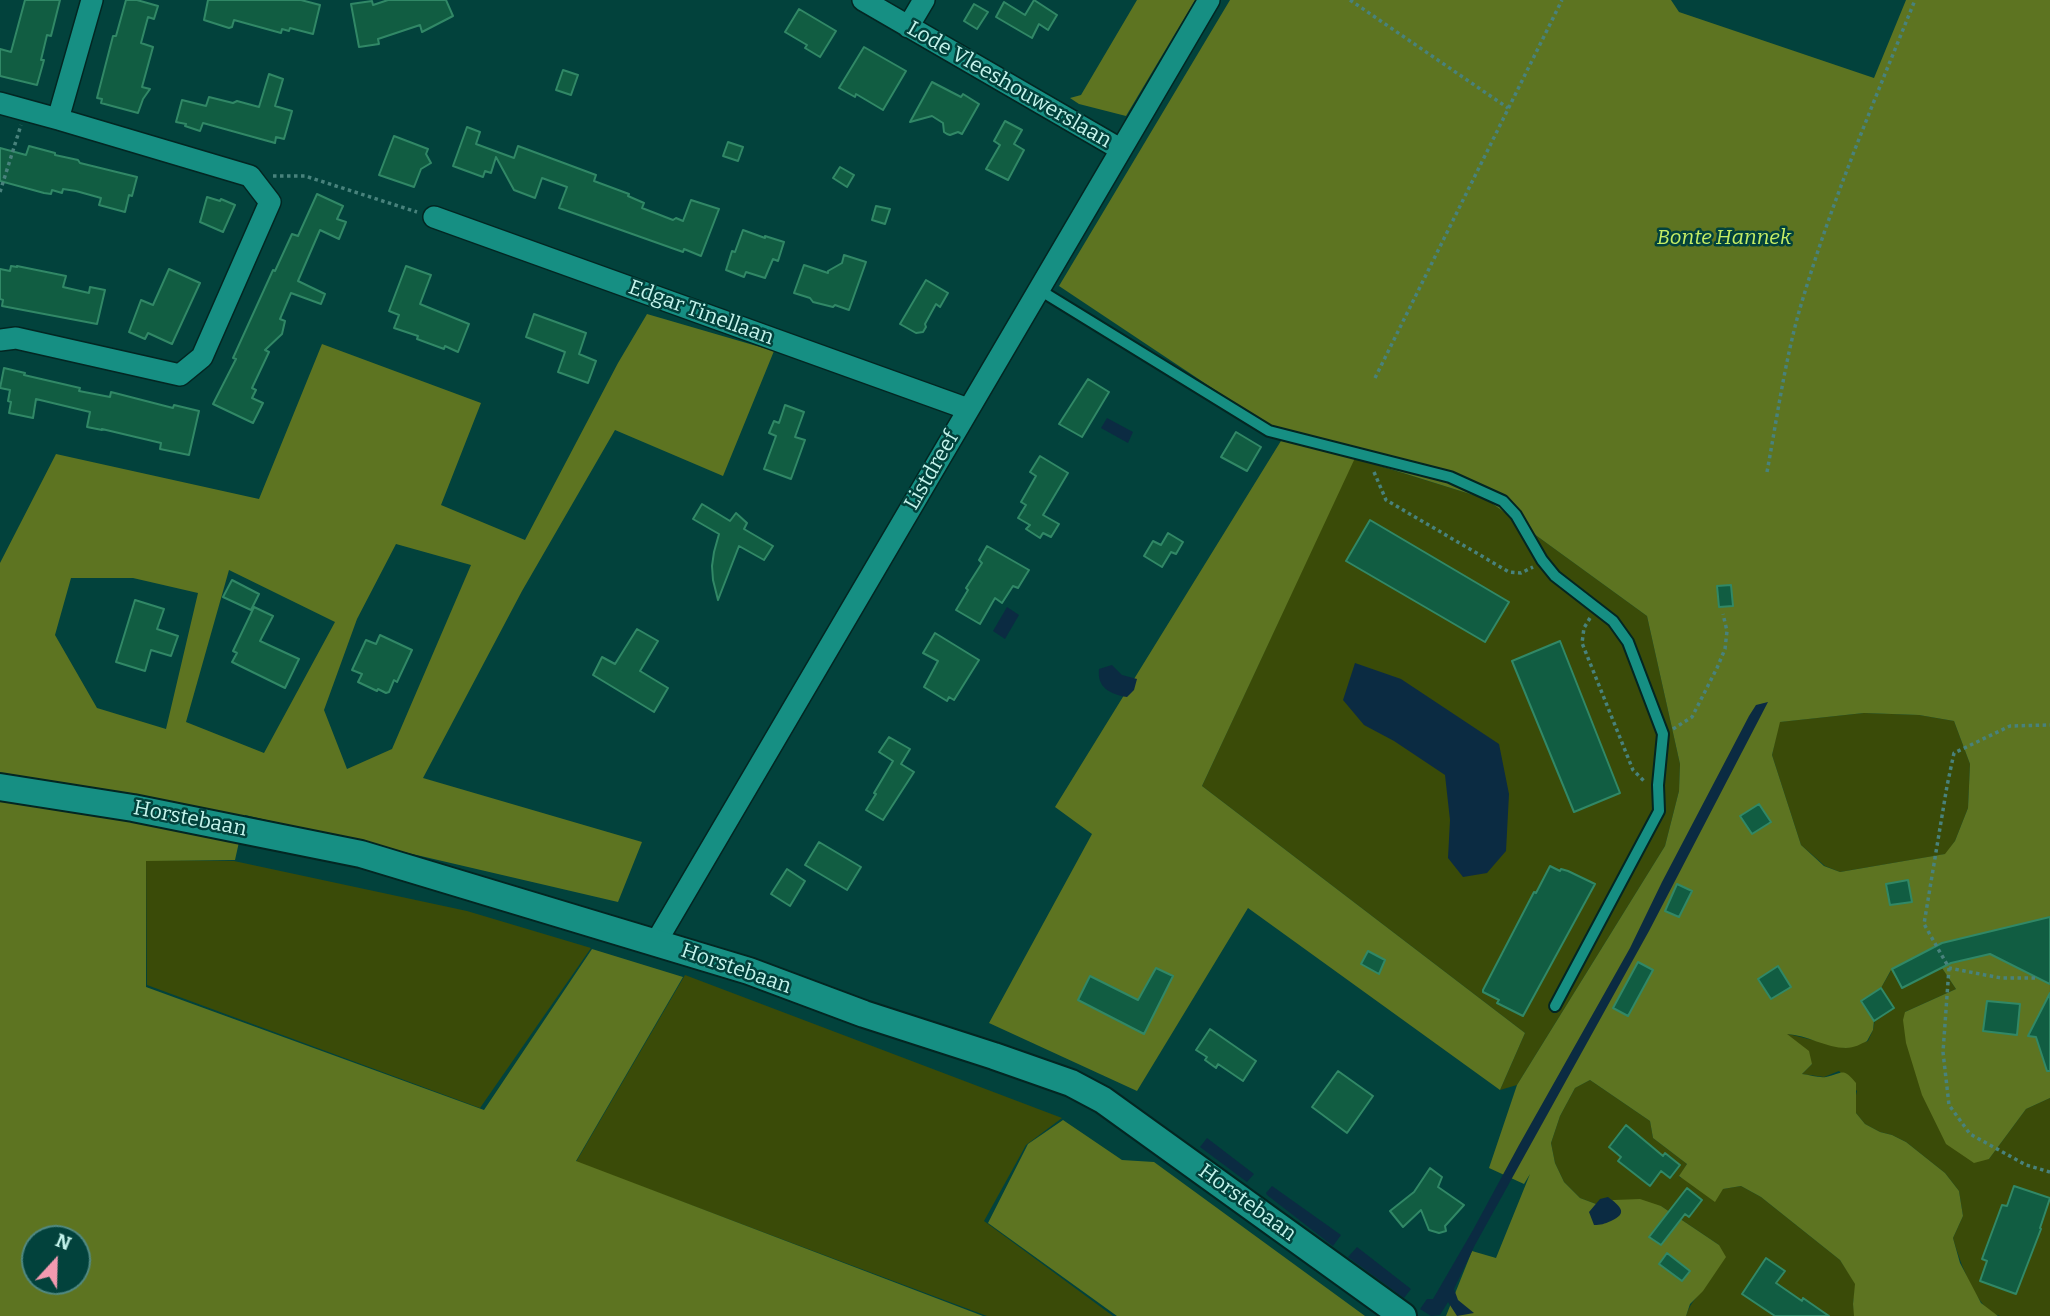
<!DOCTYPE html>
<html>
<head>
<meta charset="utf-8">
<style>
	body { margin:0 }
	#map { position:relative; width:2050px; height:1316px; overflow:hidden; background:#02423c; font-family:Bitter,serif }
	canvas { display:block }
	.north { position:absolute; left:21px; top:1225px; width:70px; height:70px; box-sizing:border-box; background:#02423c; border:2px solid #508982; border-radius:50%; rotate:22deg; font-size:19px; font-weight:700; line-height:28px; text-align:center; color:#c4f4ec }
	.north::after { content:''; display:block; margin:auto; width:24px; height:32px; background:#f29ab0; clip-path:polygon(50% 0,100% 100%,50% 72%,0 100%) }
</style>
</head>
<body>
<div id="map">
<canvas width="2050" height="1316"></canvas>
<div class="north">N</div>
</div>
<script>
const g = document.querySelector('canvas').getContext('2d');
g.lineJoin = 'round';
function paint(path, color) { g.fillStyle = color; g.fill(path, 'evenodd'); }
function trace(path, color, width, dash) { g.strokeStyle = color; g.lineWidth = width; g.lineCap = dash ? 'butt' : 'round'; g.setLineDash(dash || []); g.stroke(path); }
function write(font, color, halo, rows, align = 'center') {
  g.font = font + ' Bitter,serif'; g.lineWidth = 5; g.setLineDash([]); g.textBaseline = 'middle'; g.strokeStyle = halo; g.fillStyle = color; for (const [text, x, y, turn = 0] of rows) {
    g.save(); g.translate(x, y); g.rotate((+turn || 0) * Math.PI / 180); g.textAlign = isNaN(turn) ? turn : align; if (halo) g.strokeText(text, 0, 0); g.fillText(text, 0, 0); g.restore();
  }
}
paint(new Path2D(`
	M1354,458L1486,499L1647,616L1680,764L1679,791L1665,846L1517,1085L1500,1090L1525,1033L1202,786Z
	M1864,713L1919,715L1954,721L1970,764L1968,808L1955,841L1946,854L1840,872L1825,866L1801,845L1772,755L1779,722Z
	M146,860L234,861L467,911L591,948L480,1108L147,985Z
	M1942,968L1956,989L1905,1012L1989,1159L2026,1109L2050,1098V1316C2035,1316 2014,1316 2000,1316C1976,1311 1959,1259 1953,1238L1963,1216L1959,1191L1945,1173L1906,1142L1892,1135L1880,1132L1865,1124L1856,1113L1855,1099L1857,1091L1839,1071L1824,1077L1802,1074L1812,1064L1784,1033L1846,1048L1868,1041L1873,1030L1881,988L1892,969Z
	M685,975L1062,1118L1026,1145L984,1221L1113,1316H987L576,1162Z
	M1590,1080L1650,1121L1653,1138L1687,1164L1679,1177L1723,1189L1741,1186L1761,1197L1840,1260L1856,1284L1853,1304L1855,1316H1686C1691,1299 1703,1293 1711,1278C1717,1269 1717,1255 1719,1245L1661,1206L1596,1204L1580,1198L1564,1182L1555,1163L1551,1143L1560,1116L1575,1088Z`), '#3a4b08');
paint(new Path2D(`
	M1137,0H1195L1126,116L1079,104L1070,98L1081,95Z
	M1230,0H1671L1679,12L1874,78L1906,0H2050V1098L2026,1109L1989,1159L1974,1163L1946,1144L1922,1095L1906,1043L1903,1020L1905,1012L1956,989L1942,968L1902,988L1891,970L1881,988L1894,1008L1874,1021L1873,1030L1867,1041C1861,1044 1854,1048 1846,1048C1826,1048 1807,1035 1787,1034L1809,1051L1812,1064L1802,1074C1810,1075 1819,1078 1826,1077C1843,1073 1843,1067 1856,1083V1113L1865,1124L1880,1132L1892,1135L1906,1142L1945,1173L1959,1191L1963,1216L1953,1238L1960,1263L1981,1303L1998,1316H1854L1853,1304L1855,1284L1840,1260L1761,1197L1741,1186L1723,1189L1715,1202L1679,1176L1687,1164L1653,1138L1650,1121L1590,1080L1575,1088L1560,1116L1551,1143L1555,1163L1564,1182L1580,1198L1596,1204L1614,1200L1640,1199L1661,1206L1719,1245L1726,1257L1703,1291L1690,1304L1686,1316H1446L1472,1251L1496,1258L1530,1174L1524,1184L1489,1168L1517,1085L1665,846L1679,791L1680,764L1647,616L1486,499L1355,458L1202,786L1525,1033L1500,1090L1248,908L1137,1091L989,1023L1092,834L1055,807L1284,436L1059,286ZM1864,713L1919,715L1954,721L1970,764L1968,808L1955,841L1945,854L1840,872L1824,866L1801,845L1772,755L1780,722Z
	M647,314L774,351L723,476L615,430L522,591L423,778L642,842L618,902L245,815L235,860L146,861V987L484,1110L592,949L683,977L576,1161L983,1316H0V563L56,454L259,499L322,344L481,403L441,505L525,540L618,363ZM396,544L471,565L392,749L347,769L324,710L357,619ZM229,570L335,622L264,753L186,722ZM71,578H133L198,593L166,729L97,708L55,635ZM35,1239H77V1281H35Z
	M1063,1120L1122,1160L1154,1162L1365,1316H1117L988,1223L1028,1144Z`), '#5d7421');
paint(new Path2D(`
	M1107,418L1133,432L1128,443L1101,428Z
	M1007,607L1019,615L1005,639L993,631Z
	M1355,663L1401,679L1499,744L1509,794L1506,851L1487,873L1463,877L1448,858L1450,820L1445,775L1394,741L1364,725L1343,700Z
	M1112,665L1122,675L1137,679L1134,690L1127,697C1110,694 1097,688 1099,669Z
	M1768,702L1649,931L1475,1245L1454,1289L1458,1300L1474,1313L1457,1316L1448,1302L1440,1315L1431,1316L1420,1309L1427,1299H1433L1473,1230L1519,1145L1630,948L1662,882L1749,716L1756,705Z
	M1207,1138L1254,1174L1247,1182L1200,1147Z
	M1272,1186L1341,1235L1333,1246L1267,1195L1266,1193Z
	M1608,1197C1620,1206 1629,1213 1611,1221C1604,1224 1601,1225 1594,1225L1589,1212L1600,1199Z
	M1357,1247L1411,1289L1404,1298L1348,1257Z`), '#0b2b42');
const building = new Path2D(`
	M25,0H60L51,36L47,35L41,60H44L37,85L0,76V49L11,52Z
	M126,0H137L158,6L154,19L148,17L141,43L153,47L142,87L150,89L143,99L138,113L101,103L102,99L97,98L113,36H116Z
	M208,0H301L320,5L313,34L290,28L289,31L282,29L281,33L234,20L232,27L229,28L204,20Z
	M388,0H446L453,16L422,32L420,25L378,39L379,44L359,47L351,4L372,1L373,5Z
	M1034,0L1057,15L1048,30L1039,24L1032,38L996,17L1004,2L1025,15Z
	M974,4L988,12L977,29L964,21Z
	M799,9L836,31L820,57L805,48L807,45L785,32Z
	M864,47L906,71L883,110L856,94L855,97L839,88Z
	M563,70L578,75L571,95L556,90Z
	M269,74L283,79L275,106L292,111L284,139L276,137L275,143L203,123L200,131L185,126L186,124L176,122L182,100L206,106L209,97L233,103L237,101L259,107Z
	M932,82L961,97L963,94L979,104L962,134L958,132L950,135L947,134L944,132L943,123L932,116L910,122Z
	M1005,121L1022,130L1014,144L1024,150L1008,180L986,169L1000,145L994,141Z
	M467,127L480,132L476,144L514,158L518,146L596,175L594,181L629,194L628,196L644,203L642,208L673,220L676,218L683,221L691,200L719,209L701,256L684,249L683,252L559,208L567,187L542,178L535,198L514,190L496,157L491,173L485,171L483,177L453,166Z
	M394,136L428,149L426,154L431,163L421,169L414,187L379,175Z
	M728,142L743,147L738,161L723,156Z
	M29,146L55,153V155L78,160L80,163L137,177L132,196L129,195L125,212L99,205L101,198L76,191L63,189L62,193L52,190L51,194L44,193L0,181V148L26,155Z
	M840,167L854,175L847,187L833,178Z
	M317,194L343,206L337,219L346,222L339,239L320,230L298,281L325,294L321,304L291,293L280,319L285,321L282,334L265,350L269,352L252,388L256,390L252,398L263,403L253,423L213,404L236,359L233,358L273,270L275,271L292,234L298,236Z
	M207,197L220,201L221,199L235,205L223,232L200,222Z
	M876,206L890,209L885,224L872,220Z
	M743,230L765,238V236L784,242L778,261L773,259L765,278L746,272L744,277L726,270L732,251L735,252Z
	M844,255L866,262L849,310L835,305L833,307L813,302L810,298L794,293L804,265L828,273V271L842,263Z
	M11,266L17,267V266L66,276L63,287L89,293L90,287L105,290L97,324L2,306L3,300L0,299V269L10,271Z
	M406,266L431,275L420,304L469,324L458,352L445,346L444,349L417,339L418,336L394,328L399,315L389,311Z
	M169,269L200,283L172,344L148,333L145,339L129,332L141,300L153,305Z
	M926,280L948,293L940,307L936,304L925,324L926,327L923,332L916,333L900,324Z
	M534,314L586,333L579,354L596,361L588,383L558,372L565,352L526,337Z
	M4,368L25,373L24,375L80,388L79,391L110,397L111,392L173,408L174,405L199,411L189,455L160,449L161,443L102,429V430L87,427L90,412L36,399L33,418L9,413L11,402L8,401L10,390L0,388Z
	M1088,379L1109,392L1082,437L1059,424Z
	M785,405L804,412L795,437L805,440L791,479L764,469L776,436L769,433L774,421L779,423Z
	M1236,432L1261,447L1247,471L1221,457Z
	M1040,456L1068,473L1043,515L1059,524L1051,537L1043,533L1040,538L1026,529L1030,525L1018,518L1026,505L1021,502L1036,476L1030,472Z
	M702,504L730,521L736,513L747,523L744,529L773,546L764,560L739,546L718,600L713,580L712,566L714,552L719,534L693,519Z
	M1370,520L1509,602L1485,642L1346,561Z
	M1168,533L1183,542L1176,554L1171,552L1162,567L1144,556L1153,541L1161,545Z
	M987,546L1029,570L1018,588L1013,586L1002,603L995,598L980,624L956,610L968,590L966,588L982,563L979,560Z
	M232,580L259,594L251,610L223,597Z
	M1731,585L1733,606L1719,607L1717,586Z
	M135,600L164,609L157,629L178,636L171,656L151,650L145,671L116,662Z
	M254,607L273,616L260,641L299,659L285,688L232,662L237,653L233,651Z
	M637,629L658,641L640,671L668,688L654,712L593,675L602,657L615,664Z
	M935,633L979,660L954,700L949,697L947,701L924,687L938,661L923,653Z
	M380,635L412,650L397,682L394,680L389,692L386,693L378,689L377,691L358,682L362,674L352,670L366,640L376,644Z
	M1560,641L1620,793L1574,812L1512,661Z
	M889,737L910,749L901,764L914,772L883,820L866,810L876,794L874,793L893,761L879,752Z
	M1759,804L1771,822L1752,834L1740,816Z
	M819,842L861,867L847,890L805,865Z
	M1550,866L1560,871L1561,869L1568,871L1595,884L1523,1016L1497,1003L1499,1000L1483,992V990L1534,892L1536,893Z
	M787,869L805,881L790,906L771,894Z
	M1908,880L1912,902L1890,905L1886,884Z
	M1677,884L1692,891L1679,917L1665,911Z
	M2050,917V984L1990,954L1951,963L1902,988L1892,969L1942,943Z
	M1368,951L1385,960L1379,974L1361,964Z
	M1638,962L1653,970L1628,1016L1613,1008Z
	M1778,966L1791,987L1771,999L1758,979Z
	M1156,968L1173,976L1144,1034L1078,1000L1090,976L1138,1000Z
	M1881,988L1894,1008L1874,1021L1861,1001Z
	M2050,993V1071H2047L2036,1037L2028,1036Z
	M1987,1001L2020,1004L2017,1035L1983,1031Z
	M1210,1029L1256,1061L1243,1081L1218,1064L1216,1068L1205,1060L1207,1057L1196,1050Z
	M1338,1071L1373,1096L1347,1133L1312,1107Z
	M1626,1125L1663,1156L1665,1153L1680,1165L1670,1178L1661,1171L1650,1186L1618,1161L1621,1157L1609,1147Z
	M1430,1168L1442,1177L1438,1187L1464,1205L1445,1226L1446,1231L1439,1233L1429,1230L1421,1210L1403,1227L1390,1211L1414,1192Z
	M2014,1186L2050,1198L2040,1228L2041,1229L2016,1294L1980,1281L1987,1261L1982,1259L2002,1205L2007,1206Z
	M1687,1188L1702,1200L1689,1217L1685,1214L1661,1245L1649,1237Z
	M1667,1253L1690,1271L1682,1281L1659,1264Z
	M1766,1258L1785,1271L1776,1283L1802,1301L1803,1298L1829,1316H1775L1742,1294Z`);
paint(building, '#115d42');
trace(building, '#318866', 2);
const service = new Path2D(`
	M1038,289L1269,431L1450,477L1503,501L1516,515L1542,560L1555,576L1613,621L1628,642L1663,734L1658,785L1659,811L1555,1006`);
const minor = new Path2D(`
	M863,0L1120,149
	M908,27L924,0
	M0,103L58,119L250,176L270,202L202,357L180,375L16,338L0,340
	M58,119L92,0
	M434,217L968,409
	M656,942L1209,0`);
const tertiary = new Path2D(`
	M0,787L133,808L361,854L749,971L864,1014L994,1056L1071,1083L1103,1100L1403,1316`);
trace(service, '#032622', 14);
trace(minor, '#032622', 24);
trace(tertiary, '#032622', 30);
trace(new Path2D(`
	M1350,0L1508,108
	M273,176H305L417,212
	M0,192L21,125
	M1375,378L1562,0
	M1374,472L1386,500L1509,572L1521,573L1533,567
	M1767,472C1778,413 1786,352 1804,295C1834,195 1876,97 1915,0
	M1590,618L1584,628L1582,643L1633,770L1645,782
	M1673,729L1692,717L1717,668L1725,649L1727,631L1723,614
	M1949,968L1943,1052L1949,1105L1970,1134L2026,1165L2050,1172
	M2035,978H2001L1949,968L1924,924L1947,786L1954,753L2010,726L2050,725`), '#48827c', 3.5, [3.5, 3.5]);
trace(service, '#168f83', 10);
trace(minor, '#168f83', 21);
trace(tertiary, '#168f83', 26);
write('21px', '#c4f4ec', '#02423c', [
	["Lode Vleeshouwerslaan",1009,85,30],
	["Edgar Tinellaan",701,313,20],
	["Listdreef",932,471,-60],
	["Horstebaan",190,819,11],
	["Horstebaan",736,969,19],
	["Horstebaan",1247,1203,36]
]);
write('italic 21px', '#c6ee65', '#02423c', [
	["Bonte Hannek",1724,238]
]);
</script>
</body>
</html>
